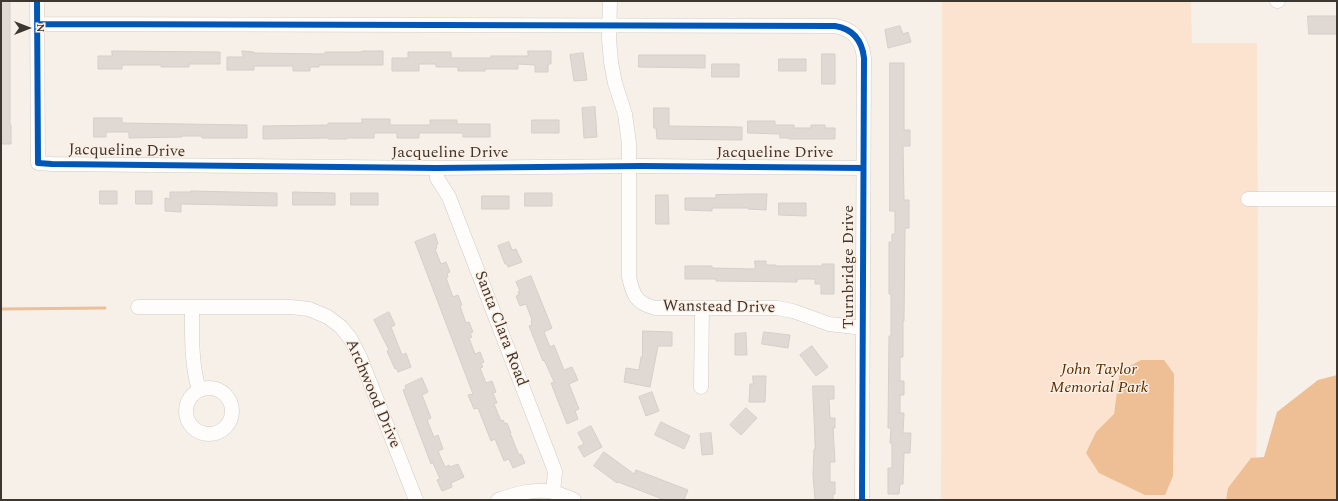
<!DOCTYPE html>
<html>
<head>
<meta charset="utf-8">
<style>
	body { margin:0 }
	#map { position:relative; width:1338px; height:501px; overflow:hidden; background:#f7f0e9; font-family:Spectral,serif }
	canvas { display:block }
	.frame { position:absolute; inset:0; border:2px solid #3d3731; pointer-events:none }
	.north { position:absolute; left:8px; top:8px; width:40px; height:40px; -webkit-text-stroke:3px #fdefe3; paint-order:stroke; rotate:90deg; font-size:11px; font-weight:700; line-height:16px; text-align:center; color:#3d3731 }
	.north::after { content:''; display:block; margin:auto; width:14px; height:18px; background:#3d3731; clip-path:polygon(50% 0,100% 100%,50% 72%,0 100%) }
</style>
</head>
<body>
<div id="map">
<canvas width="1338" height="501"></canvas>
<div class="frame"></div>
<div class="north">N</div>
</div>
<script>
const g = document.querySelector('canvas').getContext('2d');
g.lineJoin = 'round';
function paint(path, color) { g.fillStyle = color; g.fill(path, 'evenodd'); }
function trace(path, color, width, dash) { g.strokeStyle = color; g.lineWidth = width; g.lineCap = dash ? 'butt' : 'round'; g.setLineDash(dash || []); g.stroke(path); }
function write(font, color, halo, rows, align = 'center') {
  g.font = font + ' Spectral,serif'; g.lineWidth = 3; g.setLineDash([]); g.textBaseline = 'middle'; g.strokeStyle = halo; g.fillStyle = color; for (const [text, x, y, turn = 0] of rows) {
    g.save(); g.translate(x, y); g.rotate((+turn || 0) * Math.PI / 180); g.textAlign = isNaN(turn) ? turn : align; if (halo) g.strokeText(text, 0, 0); g.fillText(text, 0, 0); g.restore();
  }
}
paint(new Path2D(`
	M942,1H1191L1192,43H1257L1258,261L1256,500H941L942,262Z`), '#fbe3cf');
paint(new Path2D(`
	M1141,360H1164L1174,374L1173,476L1165,495H1145L1099,473L1086,453L1096,432L1114,414L1120,371Z
	M1337,375V500H1226L1228,488L1251,458L1264,457L1277,412L1318,380Z`), '#eebe95');
trace(new Path2D(`
	M1,309L105,308`), '#eebe95', 3);
const building = new Path2D(`
	M1,1H10V125H11V144H1Z
	M1308,16H1337V34H1309Z
	M900,26L903,34L908,32L911,42L888,48L885,30Z
	M112,51L220,52V64H189V67H161V65H122V69H98V56H112Z
	M242,51L254,52V53L325,54V52H362V51H383V65H319V67H310V71H293V66H254V70H227V57H243Z
	M528,51H551V64H548V72H535V65L518,64V69H485V71H458V67H436V64H419V71H392V58H408V52H451V58H491V56H528Z
	M583,53L587,80L574,81L570,55Z
	M822,54H835V84H822Z
	M639,55H705V68L639,67Z
	M779,59H806V71H779Z
	M890,63H904V130H910V146H903L904,200H909V228H905L904,321H903V357H900V381H904V395H900V413H904L903,433H911L910,453H904L903,484H900L899,494H888V468H892V443H890L891,428H888L889,336H891V294H889V242H892V234H895V211H890Z
	M712,64H739V77H712Z
	M595,107L597,137L584,138L582,108Z
	M654,108H669V126L742,127V140L657,139L656,128H654Z
	M94,118H122V123L247,125V138H202V136H182V137L129,138V132H106V137H94Z
	M362,119H390V125H430V120H457V124H490V137H463V133H419V138H397V133H374V138H347V139H328V138L263,139V126L328,125V123H362Z
	M532,120H559V133H532Z
	M748,121H775V125H794V128H811V125H825V128H835V139H789V138H780V134L748,133Z
	M100,191H117V204H100Z
	M136,191H152V204H136Z
	M191,191L277,193V206L181,204V212L165,211V198L170,199V192H191Z
	M293,192L335,193V205H293Z
	M351,193H378V205H351Z
	M525,193H552V206H525Z
	M748,194H767L766,210L748,209V208H712V211L685,210V198H716V195Z
	M656,195H668L669,224H656Z
	M482,196H509V209H482Z
	M779,203H806V216L779,215Z
	M435,234L438,244L436,245L437,248L435,249L441,264L446,262L450,272L447,273L448,277L446,278L453,297L458,295L462,305L460,306L466,323L469,322L473,332L470,333L472,337L469,338L475,354L480,352L484,362L481,363L483,367L480,368L486,383L492,381L496,392L493,393L497,403L494,404L501,421L503,420L505,424L507,423L511,433H510L519,455L521,454L525,463L513,468L509,459L504,461L495,439L491,441L478,408L474,409L468,395L473,394L415,242Z
	M509,242L512,250L516,249L522,262L508,267L507,264H505L498,246Z
	M755,261H766V265H776V266H822V264H834V294H821V284H815V279H797V282L716,281V279H685V266H712V268L755,269Z
	M531,276L552,328L544,332L550,347L554,345L564,370L572,367L578,380L569,384L579,409L575,411L578,419L567,424L551,383L554,382L546,364L544,360L543,361L529,326L532,325L531,321L532,320L526,304L520,306L516,296L519,295L518,292L520,291L516,282Z
	M389,312L395,325L391,327L402,355L406,353L411,367L398,372L396,368L395,369L387,351L389,350L374,320Z
	M643,331L672,332V346H658L650,387L624,382L626,368L639,370L641,357H642Z
	M764,332L790,335L788,348L762,344Z
	M746,333L747,355H735V334Z
	M812,346L828,367L816,376L800,355Z
	M753,376H766L765,402H749L750,384H753Z
	M422,378L428,392L422,395L431,418L427,420L434,437L438,435L443,449L438,451L445,467L449,465L450,467L458,464L464,477L451,483L452,487L442,491L437,480L440,479L433,463L431,464L403,390L406,389L405,386Z
	M813,386H834V399H829L830,418H835V428H833L835,462H830V482H835V494H833V500H815L813,475L814,449H815Z
	M652,392L659,411L646,416L639,397Z
	M746,408L757,418L741,435L730,425Z
	M661,422L690,436L684,449L655,435Z
	M591,426L602,447L584,457L578,447L584,444L578,433Z
	M711,433L713,454L702,455L700,434Z
	M604,452L634,474L636,470L688,490L684,500H665L618,482L617,483L594,466Z`);
paint(building, '#e0d9d3');
trace(building, '#d4cec9', 1);
const minor = new Path2D(`
	M37,1L38,163L52,164L436,168L642,166L863,168
	M610,1L609,39L611,62L615,83L625,114L629,143V277C633,295 636,303 655,308H777L793,311L829,324L863,328
	M1277,1H1278
	M37,24L835,26C853,29 862,40 864,58L862,500
	M436,168L437,178L449,197L553,466L555,472L553,492
	M1248,199H1337
	M138,307H291L309,309L328,317L341,327L350,338L360,357L416,500
	M192,307C192,335 191,363 199,390
	M701,387L702,308
	M186 411a23 23 0 1 1 46 0a23 23 0 1 1-46 0Z
	M498,500C515,494 535,488 553,492C560,494 567,497 574,500`);
trace(minor, '#d0cbc5', 15);
trace(minor, '#fefdfc', 14);
trace(new Path2D(`
	M37,1L38,163L52,164L436,168L642,166L863,168
	M37,24L835,26C853,29 862,40 864,58L862,500`), '#0057b8', 6);
write('16px', '#3d3731', '#fdefe3', [
	["Jacqueline Drive",127,152,1],
	["Jacqueline Drive",450,154],
	["Jacqueline Drive",775,154],
	["Turnbridge Drive",850,267,-90],
	["Wanstead Drive",719,308,1],
	["Santa Clara Road",500,329,69],
	["Archwood Drive",372,394,67]
]);
write('italic 16px', '#582f00', '#fdefe3', [
	["John Taylor",1099,371],
	["Memorial Park",1099,389]
]);
</script>
</body>
</html>
